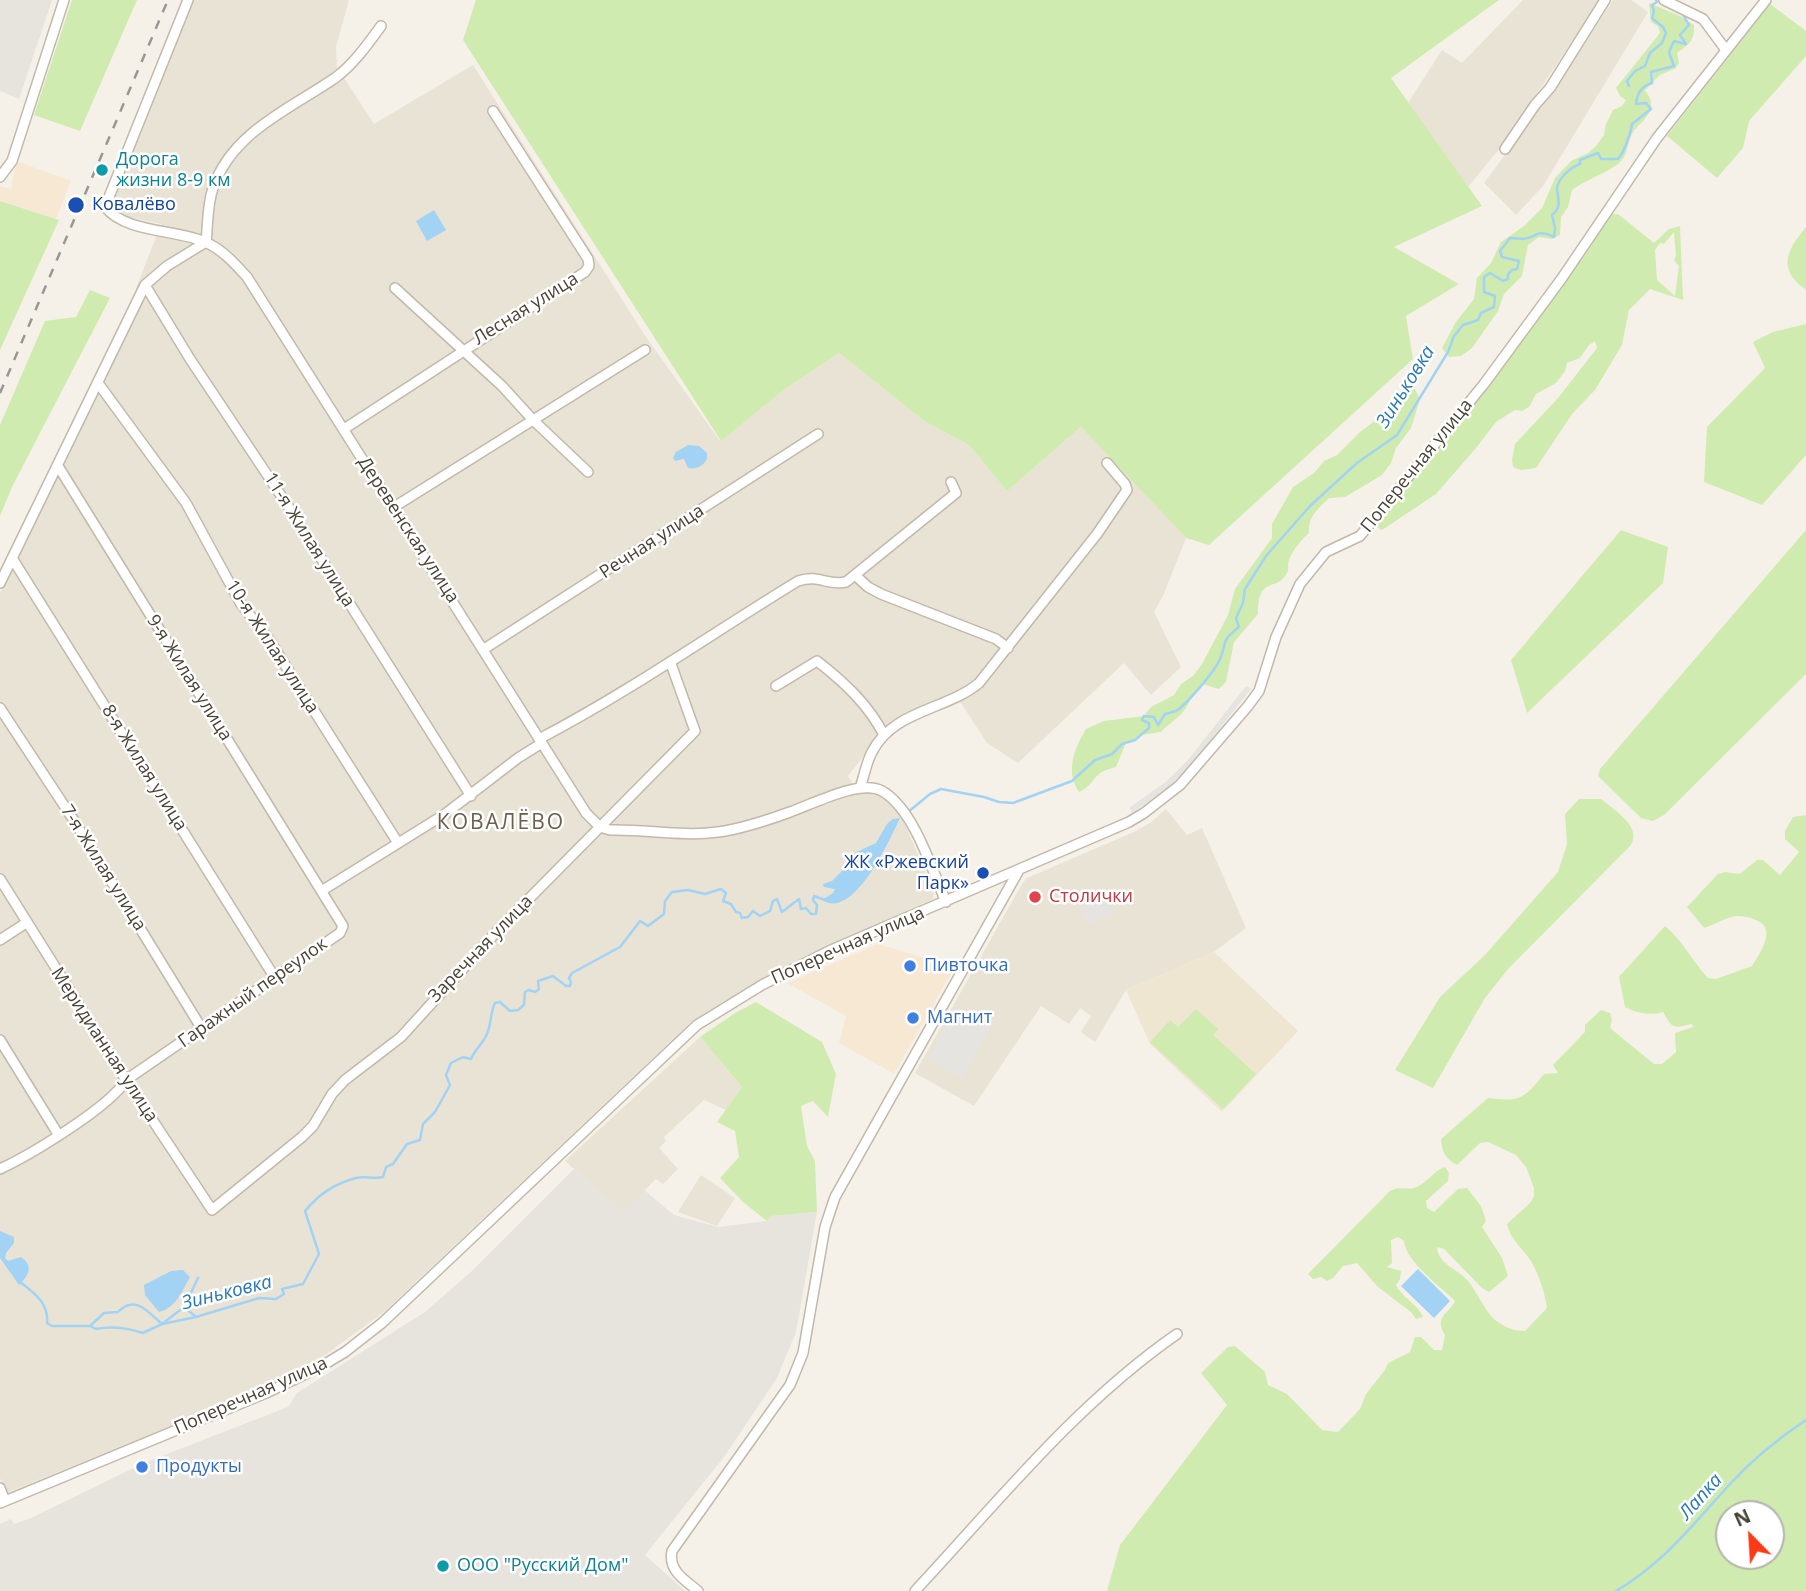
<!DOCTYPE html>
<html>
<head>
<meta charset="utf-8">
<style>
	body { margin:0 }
	#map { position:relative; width:1806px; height:1591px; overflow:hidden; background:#f5f1e8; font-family:"Open Sans",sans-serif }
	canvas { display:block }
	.north { position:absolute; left:1715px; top:1500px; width:70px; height:70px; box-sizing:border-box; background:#fff; border:2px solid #b6b3af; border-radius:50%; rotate:336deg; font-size:19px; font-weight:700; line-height:28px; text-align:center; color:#494236 }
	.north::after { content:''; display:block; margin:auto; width:24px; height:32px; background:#ff3915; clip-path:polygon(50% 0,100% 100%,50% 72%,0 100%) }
</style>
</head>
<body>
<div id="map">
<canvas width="1806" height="1591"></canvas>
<div class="north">N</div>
</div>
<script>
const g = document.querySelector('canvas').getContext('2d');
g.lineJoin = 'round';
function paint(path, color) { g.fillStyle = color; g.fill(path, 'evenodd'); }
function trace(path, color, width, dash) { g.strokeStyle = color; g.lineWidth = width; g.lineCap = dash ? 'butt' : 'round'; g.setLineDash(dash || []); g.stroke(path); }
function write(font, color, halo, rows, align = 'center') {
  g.font = font + ' "Open Sans",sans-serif'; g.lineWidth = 5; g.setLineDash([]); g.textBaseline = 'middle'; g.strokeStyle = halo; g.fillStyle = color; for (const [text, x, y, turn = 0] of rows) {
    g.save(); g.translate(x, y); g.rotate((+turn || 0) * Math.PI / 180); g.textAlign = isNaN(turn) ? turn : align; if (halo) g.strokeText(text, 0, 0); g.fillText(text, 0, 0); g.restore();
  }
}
paint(new Path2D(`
	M192,0H349L336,47L337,67L374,124L473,65L644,334L720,441L785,389L839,353L924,421L969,445L1007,491L1081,427L1186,538L1163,596L1154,612L1181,667L1151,695L1124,663L1018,763L987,743L959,700L876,740L848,776L858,793L872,792L881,795L901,815L934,892L933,899L781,969L721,1003L690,1023L384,1312L314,1363L262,1389L6,1493L0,1478V593L53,480L118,335L161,224L115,214L108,202Z
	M1523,0H1600L1500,148L1468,187L1408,103L1442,50L1462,63Z
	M1613,0H1631L1648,12L1543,186L1516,215L1484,183L1561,80Z
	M1166,809L1187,835L1202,828L1246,928L1214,952L1126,990L1095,1042L1081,1032L1091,1016L1080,1008L1069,1024L1041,1006L974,1106L915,1073L1022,884L1027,878L1134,832L1150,823Z
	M700,1037L742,1087L726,1110L704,1100L664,1137L666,1141L659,1148L678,1169L663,1184L656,1179L623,1212L565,1161Z
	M701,1175L735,1198L717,1226L678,1212Z`), '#e9e3d6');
paint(new Path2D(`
	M16,161L71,181L56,219L0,201V186L11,189Z
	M878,944L952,966L953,970L894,1074L839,1043L846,1016L787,983Z`), '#f7e8d3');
paint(new Path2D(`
	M0,0H52L19,99L0,91Z
	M574,1169L623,1211L644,1190L674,1215L718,1227L767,1221L771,1216L817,1212L796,1332L777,1378L724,1457L645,1555L685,1591H0V1524L11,1519L14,1524L31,1518L144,1463L288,1407L297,1393L425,1312L473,1270Z`), '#e7e3dd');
paint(new Path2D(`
	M1214,952L1298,1031L1222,1112L1150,1044L1126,990Z`), '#efe6d1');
paint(new Path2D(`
	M72,0H137L80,131L34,115Z
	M476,0H1499L1391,78L1482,206L1394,247L1459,284L1406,316L1413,359L1209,545L1186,538L1081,427L1007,491L969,445L924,421L839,353L785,389L721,441L463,40Z
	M1649,3L1680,16L1694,25C1695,40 1689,45 1677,53L1679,63L1676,68L1660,75L1645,90C1649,96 1653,102 1650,110C1648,118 1638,125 1633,132C1626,144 1629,158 1615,166C1601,175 1586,180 1572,190L1568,207L1561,217L1560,235L1552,239L1539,237L1528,245L1522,276L1504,294L1498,311L1472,348L1461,356L1449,357L1442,348L1456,322L1474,299L1477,278L1491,263L1501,242L1524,226L1542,208L1555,178L1571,161L1588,153L1596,146L1604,135L1606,124L1613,110L1622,106L1626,100L1620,96L1616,88L1660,33L1658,26L1651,22Z
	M1770,4L1806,31V56L1749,121L1743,148L1717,178L1667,136Z
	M0,201L59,220L0,350Z
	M1611,214H1618L1654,243L1669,229L1680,226L1683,300L1650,289L1629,310L1622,345L1595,390L1572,414L1536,468L1521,470L1513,467L1512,459L1515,444L1558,398L1597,348L1595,341L1589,345L1580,358L1567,363L1565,371L1556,383L1536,394L1529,407L1522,411L1515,410L1496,422L1476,448L1436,494L1382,530L1376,527L1380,518L1498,374L1589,249ZM1674,232L1676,256L1674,260L1679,266L1675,296L1657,280L1655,250L1660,243L1664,244Z
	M1806,227V290C1777,269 1786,251 1806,227Z
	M90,290L110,298L12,487L0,516V425L45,321L76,317Z
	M1806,324V455L1762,505L1704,482L1707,427L1765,368L1753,342L1773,332Z
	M1413,386L1420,399L1411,428L1396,448L1391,463L1382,475L1345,497L1329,498C1318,509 1308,516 1309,533C1302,539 1292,551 1289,560C1287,564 1289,568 1288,571C1278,594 1258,573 1258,614L1234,642L1226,682L1219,689L1202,684C1193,694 1192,697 1186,708C1180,717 1168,724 1161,732L1141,735L1126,743L1116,767C1090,773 1097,784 1079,792C1065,771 1074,749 1086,729L1104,721L1144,716L1151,707L1174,695L1181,684L1193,676L1202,664L1228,615L1235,589L1272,538V524L1293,487L1314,473L1324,461L1337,455L1360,432L1389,410Z
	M1621,530L1668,547L1663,583L1527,713L1511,660Z
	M1806,530V674L1664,815L1653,821L1641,818L1598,776L1600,769Z
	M1579,799H1601C1614,810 1642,826 1631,845L1508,969L1485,998L1433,1088L1395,1070L1440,997L1485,955L1558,872L1567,844L1565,814Z
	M1806,815V1591H1107L1120,1545L1227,1405L1201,1373L1228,1347L1235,1346L1265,1372L1268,1385L1287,1394L1322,1430L1338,1432L1360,1409L1366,1394L1385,1370L1388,1363L1410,1352L1415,1337H1421L1434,1350H1442L1445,1335C1434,1317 1447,1316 1455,1301C1440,1286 1406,1262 1404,1241L1398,1237L1391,1240L1392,1263L1387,1267L1401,1271L1400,1279L1396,1285C1402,1298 1418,1304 1423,1317L1416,1319L1412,1313L1377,1286L1357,1263L1343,1266L1333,1278L1327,1281L1321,1277L1313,1279L1308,1274L1390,1191C1399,1185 1407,1191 1417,1187C1428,1182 1433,1171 1445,1167L1449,1173L1448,1181L1426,1201L1427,1208L1434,1212L1458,1189L1467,1188L1481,1206L1486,1221L1482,1227L1502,1258L1508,1276L1489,1292L1482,1288L1444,1249L1437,1247C1438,1265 1459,1269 1469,1282C1478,1294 1484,1309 1494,1319C1503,1327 1514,1331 1525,1331L1547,1308C1545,1293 1539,1275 1531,1261C1523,1249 1510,1239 1507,1224L1530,1203L1534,1196V1188L1526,1167L1516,1155L1488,1142L1480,1143L1457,1165C1445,1159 1442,1151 1441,1139L1488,1098C1520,1102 1524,1099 1544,1074L1558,1073L1553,1065L1585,1032V1025L1601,1010L1610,1013L1612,1020L1610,1028L1654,1064H1662L1676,1052L1675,1033L1693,1027L1692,1024C1673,1028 1673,1030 1663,1012C1652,1016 1635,1013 1625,1007L1619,977L1665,926C1683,941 1692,961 1708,978L1716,979L1752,966C1761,952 1779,926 1753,919C1746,916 1738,915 1731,917C1722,920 1713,925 1704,928L1687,907L1718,874L1725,872L1740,874L1757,860H1763L1780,875L1799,852L1785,839V831L1793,817ZM1771,1514V1556H1729V1514Z
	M756,1002L822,1042L836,1074L828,1117L813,1101L801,1106L807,1146L815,1161L817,1212L771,1216L767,1221L743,1202L720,1178L739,1157L735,1131L717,1122L742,1087L700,1037L735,1013Z
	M1196,1009L1218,1029L1213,1035L1256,1074L1223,1109L1150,1042L1170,1020L1178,1027Z`), '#d0ebaf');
paint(new Path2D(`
	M1246,686L1251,689L1192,764L1171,785L1132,813L1129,808L1167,781L1188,760Z
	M1103,891L1113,913L1088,924L1078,902Z
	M956,1008L991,1028L962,1078L928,1059Z`), '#e6e4e0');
paint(new Path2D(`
	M434,210L446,230L427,241L416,221Z
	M688,445L699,446L707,453V459C703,466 696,470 688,468L684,459L675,461L673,458L676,452Z
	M900,818C890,839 854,921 822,900L833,893L835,889L824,887L823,884L832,881L844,869L854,853L876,843L887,824L893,819Z
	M0,1231L14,1237V1243L6,1253L5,1258L8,1261L21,1257C34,1266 29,1275 19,1285L0,1258Z
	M1418,1269L1450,1301L1434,1318L1401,1286Z
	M183,1270L190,1277C182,1291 176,1308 159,1312L145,1295L144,1285L171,1271Z`), '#a2d2f4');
trace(new Path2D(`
	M1629,86L1627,81L1635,71L1645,66L1650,53L1662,43L1666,33L1663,27L1652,18L1654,11L1652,5L1657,2L1656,0
	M908,812L930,794L941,789L984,797L999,802L1013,803L1072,781L1095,760L1112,754L1122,744L1135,740L1149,728V723L1142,720L1144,716L1154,717L1158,725L1165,714C1166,714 1175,711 1176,711C1187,704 1215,671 1220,659C1228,640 1220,642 1239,627L1236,618L1243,603L1245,589L1266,556L1310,506L1357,463L1397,435L1448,352L1454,336L1463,325L1478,320L1481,313L1494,307L1495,296L1484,292V277L1490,273L1503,281L1508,279V274L1512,270L1517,269L1519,261L1502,257L1500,251L1510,238C1515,238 1519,239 1523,239C1537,238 1536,228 1554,237L1555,228L1552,215C1562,207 1558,199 1557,189C1557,179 1571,167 1580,164V160L1598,153L1601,159H1618C1624,153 1631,132 1632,124L1651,109L1646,103L1636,104C1637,93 1642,86 1652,83L1651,72L1674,66L1669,52L1674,41L1686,44L1680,35L1689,25L1681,11
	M20,1282C34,1293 49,1303 47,1323L52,1326H90L96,1329C111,1326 128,1328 143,1333L162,1324L196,1317L259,1298L276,1299L284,1294L282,1289L303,1284L319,1254L305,1211C319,1194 334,1184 356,1178C364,1176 374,1179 383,1177L386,1167L393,1164L407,1144L420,1140L423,1124L435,1112L450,1085L446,1075L451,1063L463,1057L471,1059C475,1050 482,1044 486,1036C492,1024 490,1012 495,1003L500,1002L510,1011L518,1010L524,1005L525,992L529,990L535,992L539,989L538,981L553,976L566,986H570L571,982L569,978L572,973L620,947L640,921L648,926L664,914L665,901L672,892L688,890L705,894L721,889L726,893L723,901L731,904L736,912L740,913L742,918L748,917L753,911L760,916L770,911L773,901L777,899L782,912L799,899L801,909L806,908L811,914H816L817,905L813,900L814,896L825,900
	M184,1307L196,1317
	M90,1326L104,1313L118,1312C135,1294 148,1312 162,1324L184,1307L198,1278
	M1616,1591C1665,1562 1693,1524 1731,1483C1753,1459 1779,1438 1806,1420`), '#a2d2f4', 2.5);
const minor = new Path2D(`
	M188,0L105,207C126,233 175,229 205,242C222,249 235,264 247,277L586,813L600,827L610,830C646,829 682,837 718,832C742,829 768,820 790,812C813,804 860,779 882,791C914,809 932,870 946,902
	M1664,0L1703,19L1726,50
	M1505,149L1535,105L1550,88L1605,0
	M0,177L12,161L64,0
	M206,242C208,225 207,205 213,188C232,132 290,109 335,78C353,65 368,44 381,26
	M145,285L190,359L288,506L471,796
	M395,288L502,386L533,420L588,472
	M98,383L186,503L241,604L268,638L398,843
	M344,429L585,272L589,266L588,259L493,111
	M394,507L645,350
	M12,558L275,978
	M855,575L868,587L881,594L996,639L1008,648
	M0,583L145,285L167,266L206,242
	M484,649L818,434
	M776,686L817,661C844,682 868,704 884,735
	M0,708L71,816L202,1029
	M539,739C629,692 711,634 798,581C820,574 826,586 846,582L956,493L951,482
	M860,788C864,777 866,763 872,752C893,710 947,710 979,683L1097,534L1127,490L1125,484L1107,463
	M0,879L126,1080L212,1210L302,1137L313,1126L332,1094L345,1080L401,1037L500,928L695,731L671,664
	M323,890L445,814L518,758L542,743
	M0,940L26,923
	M0,1040L58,1134
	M0,1169C30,1155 110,1107 126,1080L340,933L343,926L58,466
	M0,1488L5,1501
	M0,1503L266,1393L320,1367L345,1352L382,1323L697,1025L762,985L829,951L1129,822L1144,813L1180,785L1248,706L1259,691L1276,637L1300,584L1326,552L1360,536L1484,384L1562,278L1657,138L1766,0
	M698,1591C685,1580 668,1571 672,1551L790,1385L803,1353L825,1227L835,1197L1019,870
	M915,1591C998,1502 1076,1404 1177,1334`);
trace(minor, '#c1b9aa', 12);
trace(minor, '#fff', 9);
trace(new Path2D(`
	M0,393L168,0`), '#979797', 2.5, [9, 9]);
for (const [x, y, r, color] of [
	[102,170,7,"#0f9aa8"],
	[76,205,9,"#1a4fb4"],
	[983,873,7,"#1a4fb4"],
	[1035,897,7,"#e0444e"],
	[910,966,7,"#3f7fe0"],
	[913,1018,7,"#3f7fe0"],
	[142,1467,7,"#3f7fe0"],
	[443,1566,7,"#0f9aa8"]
]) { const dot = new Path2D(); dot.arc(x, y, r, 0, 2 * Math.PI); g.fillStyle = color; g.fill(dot); trace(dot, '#fff', 2.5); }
write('18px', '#0d838f', '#fff', [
	["Дорога",116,160],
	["жизни 8-9 км",116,181],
	["ООО \"Русский Дом\"",457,1566]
], 'left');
write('18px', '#164399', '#fff', [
	["Ковалёво",92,205],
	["ЖК «Ржевский",969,863,"right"],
	["Парк»",969,884,"right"]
], 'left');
write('18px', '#494236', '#fff', [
	["Лесная улица",526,309,-32],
	["Поперечная улица",1417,466,-51],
	["Деревенская улица",408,530,57],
	["11-я Жилая улица",309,540,58],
	["Речная улица",652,542,-33],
	["10-я Жилая улица",272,647,57],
	["9-я Жилая улица",189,678,58],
	["8-я Жилая улица",144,768,58],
	["7-я Жилая улица",103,868,58],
	["Поперечная улица",848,946,-24],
	["Заречная улица",481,949,-46],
	["Гаражный переулок",253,993,-35],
	["Меридианная улица",104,1045,57],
	["Поперечная улица",251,1396,-24]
]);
write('18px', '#be3a42', '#fff', [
	["Столички",1049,897]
], 'left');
write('18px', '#366cbe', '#fff', [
	["Пивточка",924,966],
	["Магнит",927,1018],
	["Продукты",156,1467]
], 'left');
write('italic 19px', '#2878b2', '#fff', [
	["Зиньковка",1406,387,-58],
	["Зиньковка",227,1293,-14],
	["Лапка",1701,1497,-48]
]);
g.letterSpacing = '2px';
write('21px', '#6c604d', '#fff', [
	["КОВАЛЁВО",501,823]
]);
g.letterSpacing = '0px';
</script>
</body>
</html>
